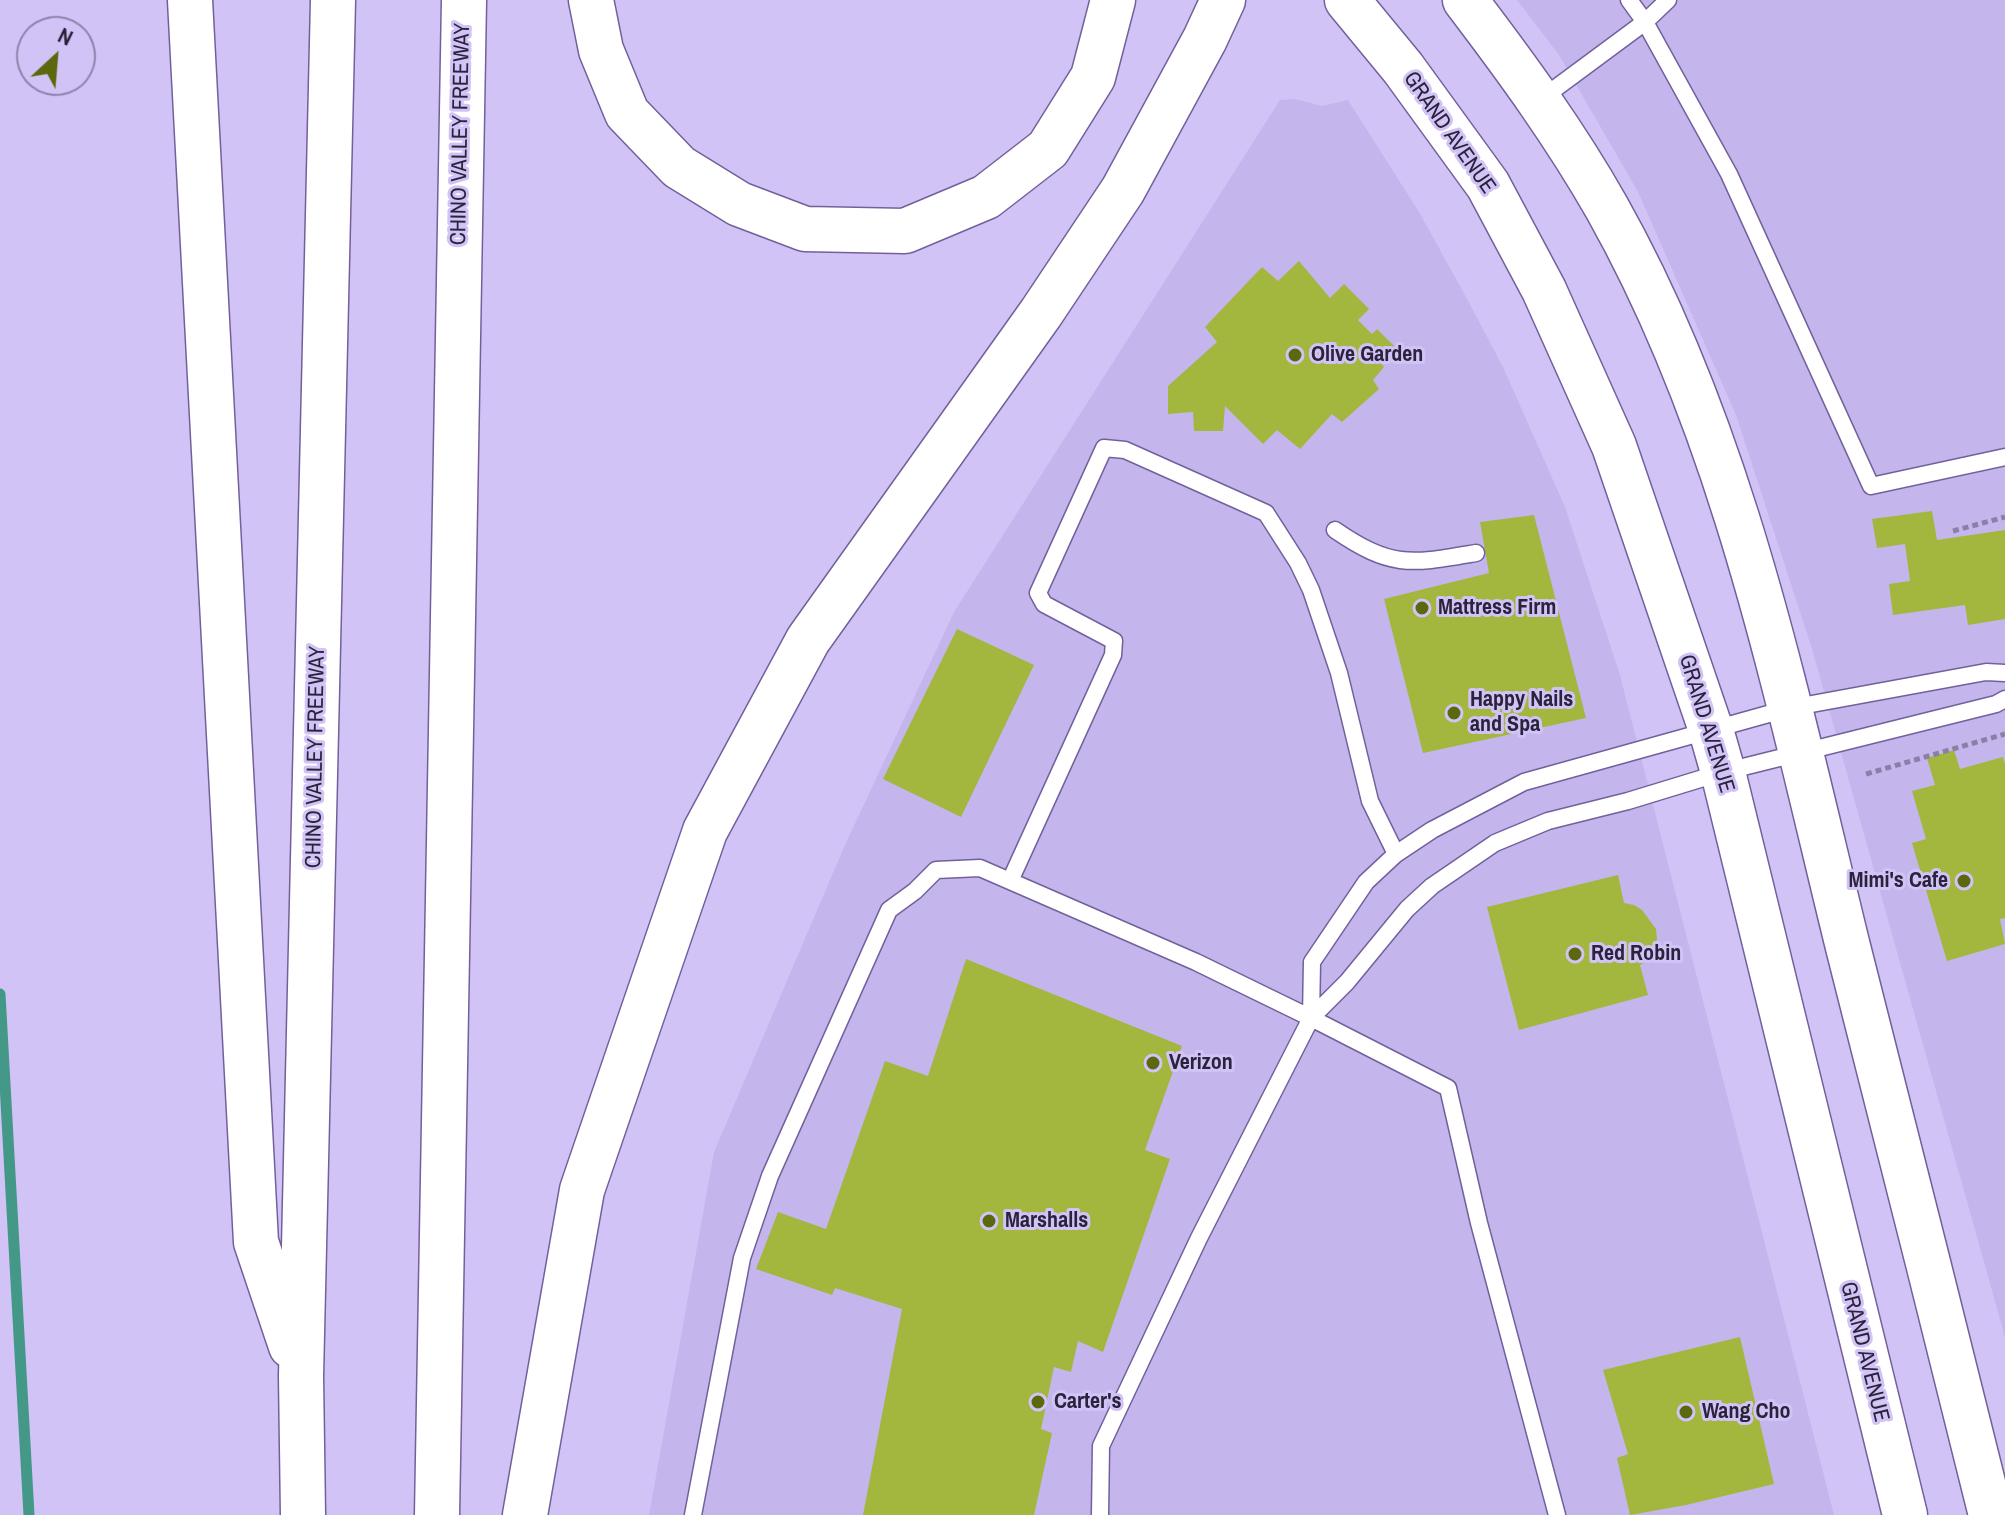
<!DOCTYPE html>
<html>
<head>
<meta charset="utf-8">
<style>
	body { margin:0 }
	#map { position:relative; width:2005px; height:1515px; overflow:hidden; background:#d2c3f7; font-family:"Archivo Narrow",sans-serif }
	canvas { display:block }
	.north { position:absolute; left:16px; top:16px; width:80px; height:80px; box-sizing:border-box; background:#d2c3f7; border:2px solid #8f83ac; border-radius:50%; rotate:26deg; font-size:22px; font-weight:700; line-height:32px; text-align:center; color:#2b233b }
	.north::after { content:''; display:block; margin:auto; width:28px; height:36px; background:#5c680e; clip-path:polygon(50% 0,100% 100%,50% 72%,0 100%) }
</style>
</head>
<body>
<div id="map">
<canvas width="2005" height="1515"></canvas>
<div class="north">N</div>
</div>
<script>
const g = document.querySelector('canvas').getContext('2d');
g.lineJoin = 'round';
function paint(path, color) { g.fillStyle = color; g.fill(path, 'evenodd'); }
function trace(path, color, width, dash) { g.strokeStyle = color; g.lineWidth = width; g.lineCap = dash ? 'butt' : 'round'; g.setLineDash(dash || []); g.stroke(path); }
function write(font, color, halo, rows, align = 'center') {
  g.font = font + ' "Archivo Narrow",sans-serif'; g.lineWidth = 6; g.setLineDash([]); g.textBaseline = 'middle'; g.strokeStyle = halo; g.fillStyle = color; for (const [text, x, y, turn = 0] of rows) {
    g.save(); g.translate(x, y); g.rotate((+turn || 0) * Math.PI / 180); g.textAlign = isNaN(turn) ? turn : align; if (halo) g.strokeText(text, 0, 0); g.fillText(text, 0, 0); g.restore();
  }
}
paint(new Path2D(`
	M1517,0H2005V1337L1812,649L1736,415L1638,192L1559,55Z
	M1295,99L1322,106L1348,100L1419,212L1465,295L1503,367L1565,507L1620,675L1834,1515H649L714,1152L844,847L954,612L1280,100Z`), '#c5b5ed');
trace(new Path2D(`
	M0,994L29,1515`), '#439887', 11);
paint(new Path2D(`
	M1299,261L1330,298L1344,284L1369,309L1358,320L1372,334L1377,329L1395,347L1381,363L1384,367L1373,380L1379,389L1342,422L1332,414L1300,449L1277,430L1263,444L1225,406L1223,431H1194L1193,412L1168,414V386L1217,342L1205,327L1262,267L1278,281Z
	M1932,511L1937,540L2005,530V619L1968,625L1965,605L1893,615L1889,584L1910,581L1905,544L1877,548L1872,519Z
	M1534,515L1586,718L1423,753L1384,599L1489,573L1480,522Z
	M957,629L1034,665L961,817L883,779Z
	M1954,750L1960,769L2003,757L2005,764V918L2000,919L2005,944L1947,961L1912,843L1926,839L1912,791L1935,785L1927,758Z
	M1618,875L1624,903L1634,905L1642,910L1656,929L1657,939L1654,949L1649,960L1640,965L1648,995L1519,1030L1487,907Z
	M966,959L1182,1046L1145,1150L1170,1159L1103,1352L1078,1341L1071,1372L1054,1367L1041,1429L1052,1433L1034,1515H863L902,1309L835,1288L832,1295L756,1269L778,1212L826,1229L885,1061L928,1076Z
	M1740,1337L1774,1484L1686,1505L1630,1515L1617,1458L1628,1454L1603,1370Z`), '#a3b63e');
const lane = new Path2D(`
	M1668,0L1645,22L1729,174L1871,486L2005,457
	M1541,99L1645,22L1629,0
	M1335,530C1392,569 1411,564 1476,553
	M1010,881L1113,655L1114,641L1044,604L1038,593L1104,448L1125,450L1266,513L1298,563L1311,590L1339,673L1370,801L1396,854
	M1311,1018L1312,962L1366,882L1396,854L1432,830L1524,782L1790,708L1986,672L2005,673
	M1311,1018L1347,982L1407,909L1432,886L1495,843L1548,821L1628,801L1723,772L1996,704L2005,699
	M693,1515L742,1258L770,1176L889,910L915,891L936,870L980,868L1196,962L1311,1018
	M1100,1515L1101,1446L1199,1238L1311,1018L1448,1088L1479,1223L1557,1515`);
const primary = new Path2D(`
	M1347,0L1403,68L1488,185L1544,290L1614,446L1711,730L1723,772L1905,1515
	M1465,0C1516,67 1565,134 1607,208C1735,435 1786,696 1848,947C1895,1137 1945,1325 1991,1515`);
const highway = new Path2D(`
	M190,0L256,1242L291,1346
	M591,0L601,50L627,113L679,167L739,204L805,229L905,231L986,197L1048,149L1093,77L1113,0
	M303,1515L301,1376L333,0
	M437,1515L464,0
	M525,1515L582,1190L705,831L808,640L1041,313L1123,190L1205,39L1223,0`);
trace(lane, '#73609b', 19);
trace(primary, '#73609b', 47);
trace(highway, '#73609b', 47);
trace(new Path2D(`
	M1953,531L2005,517
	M1866,774L2005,734`), '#8b7fa7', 5, [6, 4]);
trace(lane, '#fff', 16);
trace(primary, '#fff', 44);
trace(highway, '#fff', 44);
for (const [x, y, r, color] of [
	[1295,355,8,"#5c680e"],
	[1422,608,8,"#5c680e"],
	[1454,713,8,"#5c680e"],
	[1964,881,8,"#5c680e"],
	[1575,954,8,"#5c680e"],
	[1153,1063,8,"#5c680e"],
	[989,1221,8,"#5c680e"],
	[1038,1402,8,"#5c680e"],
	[1686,1412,8,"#5c680e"]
]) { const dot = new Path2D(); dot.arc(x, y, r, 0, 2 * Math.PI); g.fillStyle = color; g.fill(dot); trace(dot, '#d2c3f7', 3); }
write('22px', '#2b233b', '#d2c3f7', [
	["GRAND AVENUE",1449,133,55],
	["CHINO VALLEY FREEWAY",461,134,-89],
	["GRAND AVENUE",1706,724,73],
	["CHINO VALLEY FREEWAY",316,757,-89],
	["GRAND AVENUE",1864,1352,76]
]);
write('bold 22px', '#2b233b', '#d2c3f7', [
	["Olive Garden",1311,355],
	["Mattress Firm",1438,608],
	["Happy Nails",1470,700],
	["and Spa",1470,725],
	["Mimi's Cafe",1948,881,"right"],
	["Red Robin",1591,954],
	["Verizon",1169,1063],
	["Marshalls",1005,1221],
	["Carter's",1054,1402],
	["Wang Cho",1702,1412]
], 'left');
</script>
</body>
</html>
